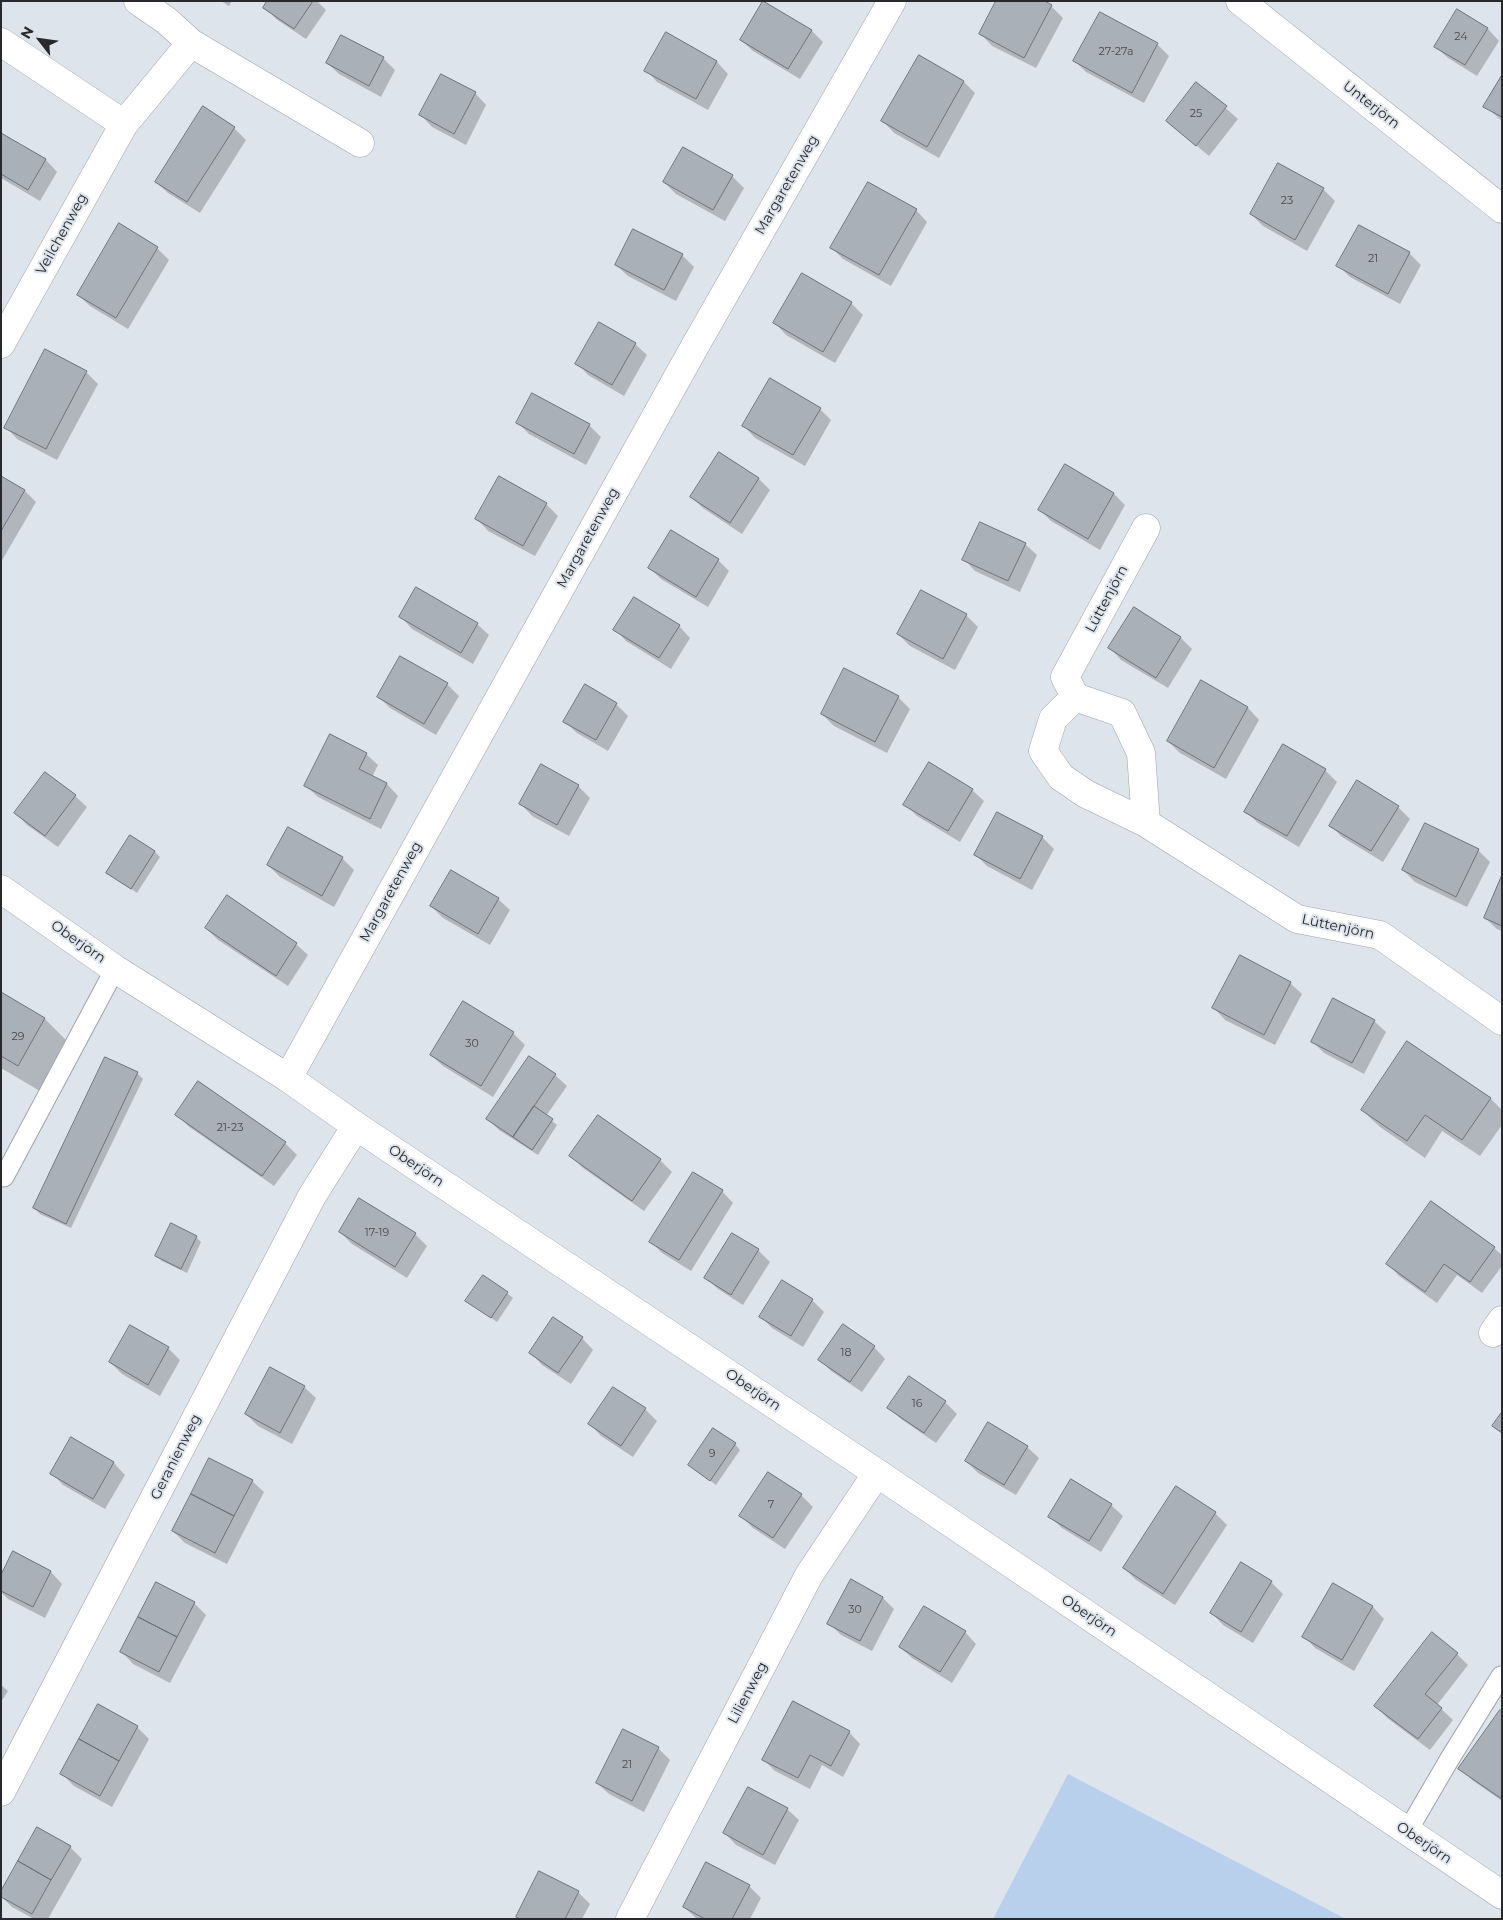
<!DOCTYPE html>
<html>
<head>
<meta charset="utf-8">
<style>
	body { margin:0 }
	#map { position:relative; width:1503px; height:1920px; overflow:hidden; background:#dde4ec; font-family:Montserrat,sans-serif }
	canvas { display:block }
	.frame { position:absolute; inset:0; border:2px solid #27292d; pointer-events:none }
	.north { position:absolute; left:15px; top:15px; width:50px; height:50px; -webkit-text-stroke:4px #dde4ec; paint-order:stroke; rotate:300deg; font-size:14px; font-weight:700; line-height:20px; text-align:center; color:#27292d }
	.north::after { content:''; display:block; margin:auto; width:18px; height:22px; background:#27292d; clip-path:polygon(50% 0,100% 100%,50% 72%,0 100%) }
</style>
</head>
<body>
<div id="map">
<canvas width="1503" height="1920"></canvas>
<div class="frame"></div>
<div class="north">N</div>
</div>
<script>
const g = document.querySelector('canvas').getContext('2d');
g.lineJoin = 'round';
function paint(path, color) { g.fillStyle = color; g.fill(path, 'evenodd'); }
function trace(path, color, width, dash) { g.strokeStyle = color; g.lineWidth = width; g.lineCap = dash ? 'butt' : 'round'; g.setLineDash(dash || []); g.stroke(path); }
function write(font, color, halo, rows, align = 'center') {
  g.font = font + ' Montserrat,sans-serif'; g.lineWidth = 4; g.setLineDash([]); g.textBaseline = 'middle'; g.strokeStyle = halo; g.fillStyle = color; for (const [text, x, y, turn = 0] of rows) {
    g.save(); g.translate(x, y); g.rotate((+turn || 0) * Math.PI / 180); g.textAlign = isNaN(turn) ? turn : align; if (halo) g.strokeText(text, 0, 0); g.fillText(text, 0, 0); g.restore();
  }
}
paint(new Path2D(`
	M1068,1774L1346,1919H993Z`), '#b8d0ec');
paint(new Path2D(`
	M221,1H232L229,6Z
	M269,1H317L326,10L306,39L276,19L265,7Z
	M1051,6L1063,18L1036,68L992,46L981,34Z
	M1458,11L1488,29L1499,41L1477,76L1448,58L1436,47Z
	M1100,13L1157,44L1169,56L1144,103L1086,72L1074,60Z
	M811,30L823,42L800,79L753,51L741,40Z
	M666,34L717,62L728,74L708,110L657,82L646,70Z
	M919,57L964,82L975,93L939,158L894,133L883,121Z
	M383,58L395,70L381,97L339,74L327,63Z
	M1502,77V121L1485,106Z
	M1197,83L1238,119L1209,156L1167,121Z
	M475,93L486,105L466,145L432,127L421,115Z
	M234,128L246,140L200,213L168,193L156,182Z
	M1,135L46,160L57,172L40,201L1,178Z
	M732,176L744,188L725,221L676,194L664,182Z
	M1323,189L1335,201L1307,251L1263,226L1251,214Z
	M916,210L927,222L891,286L843,259L832,248Z
	M119,225L157,248L169,260L128,329L90,306L78,295Z
	M1409,253L1421,265L1400,304L1350,277L1338,265Z
	M682,255L694,267L676,301L628,276L616,265Z
	M851,303L863,315L835,363L786,335L775,323Z
	M635,344L647,355L624,396L588,375L577,363Z
	M86,372L98,384L57,460L17,439L6,427Z
	M820,409L831,420L805,466L755,438L744,426Z
	M517,422L589,425L601,437L586,465L529,434Z
	M720,453L759,479L770,490L742,534L703,508L691,497Z
	M1065,466L1114,494L1125,505L1100,550L1051,521L1040,510Z
	M1,477L25,491L36,502L1,562Z
	M546,504L558,516L535,556L488,531L477,519Z
	M1025,544L1037,555L1020,592L975,571L964,559Z
	M718,560L729,571L708,607L661,579L650,568Z
	M966,615L978,627L955,670L910,646L898,634Z
	M401,617L477,624L489,635L473,664L412,629Z
	M679,626L690,638L671,669L626,641L615,629Z
	M1181,638L1192,649L1168,688L1121,660L1110,648Z
	M1201,682L1248,708L1259,720L1226,779L1180,753L1168,741Z
	M447,684L459,696L436,735L390,708L378,696Z
	M585,686L616,704L628,716L608,751L577,733L565,722Z
	M898,697L910,709L887,753L834,726L822,714Z
	M366,754L378,765L372,777L387,784L398,796L381,829L318,797L306,786Z
	M542,766L578,786L590,798L569,836L532,816L521,804Z
	M1325,770L1337,782L1299,847L1258,823L1246,812Z
	M972,790L984,801L960,842L917,816L905,804Z
	M75,796L87,807L58,847L27,825L16,813Z
	M1398,807L1410,819L1383,862L1342,837L1330,825Z
	M997,814L1042,837L1054,849L1032,890L987,866L976,855Z
	M288,829L342,858L354,870L334,907L280,877L268,865Z
	M130,836L155,852L160,857L137,893L107,872Z
	M1478,850L1490,862L1467,907L1415,882L1403,870Z
	M1502,878V931L1497,929L1485,918Z
	M498,899L510,910L490,945L443,918L431,906Z
	M206,928L296,944L308,955L288,986L218,940Z
	M1290,983L1302,994L1275,1045L1225,1020L1214,1008Z
	M1,994L45,1019L77,1051L50,1097L1,1068Z
	M1374,1021L1386,1032L1364,1074L1324,1053L1312,1041Z
	M513,1033L525,1045L493,1097L443,1066L431,1055Z
	M137,1073L143,1079L71,1228L40,1214L34,1208Z
	M555,1075L567,1086L546,1116L557,1125L538,1155L499,1130L488,1119Z
	M1490,1098L1502,1110V1125L1480,1156L1442,1131L1425,1158L1380,1127L1362,1110Z
	M177,1114L285,1143L297,1155L274,1186L188,1126Z
	M599,1117L660,1160L672,1172L644,1211L583,1168L571,1156Z
	M722,1191L733,1203L691,1271L662,1253L651,1242Z
	M1431,1203L1494,1248L1502,1255V1266L1482,1293L1457,1275L1437,1303L1399,1276L1388,1264Z
	M340,1232L415,1234L427,1246L407,1278L352,1244Z
	M733,1234L758,1250L770,1262L743,1305L718,1289L706,1278Z
	M196,1237L201,1242L187,1273L162,1261L157,1256Z
	M507,1293L513,1298L497,1322L467,1301Z
	M812,1300L824,1312L803,1347L772,1328L761,1317Z
	M131,1327L168,1348L180,1360L160,1396L122,1374L110,1362Z
	M582,1338L593,1350L571,1384L542,1365L531,1353Z
	M874,1347L885,1359L862,1392L831,1371L819,1359Z
	M304,1387L316,1398L292,1444L258,1426L246,1414Z
	M945,1402L957,1414L936,1443L901,1419L889,1408Z
	M645,1409L657,1421L633,1457L601,1436L590,1424Z
	M71,1439L114,1463L125,1475L105,1509L63,1485L52,1473Z
	M735,1444L740,1450L716,1485L689,1465Z
	M1027,1447L1039,1458L1016,1495L978,1473L966,1461Z
	M252,1481L264,1492L227,1564L185,1543L173,1531Z
	M801,1495L813,1507L785,1549L753,1528L741,1516Z
	M1111,1505L1123,1516L1101,1552L1062,1528L1050,1517Z
	M1215,1513L1227,1525L1175,1605L1136,1580L1124,1568Z
	M14,1553L51,1572L62,1584L45,1618L8,1599L1,1592V1578Z
	M1241,1564L1271,1582L1283,1594L1253,1643L1223,1625L1212,1613Z
	M1334,1584L1373,1607L1384,1619L1354,1671L1315,1648L1304,1636Z
	M883,1598L894,1609L872,1651L841,1635L829,1623Z
	M194,1603L206,1615L170,1683L133,1664L122,1652Z
	M965,1632L976,1644L952,1683L912,1658L900,1647Z
	M1457,1654L1468,1665L1437,1705L1453,1720L1430,1750L1387,1718L1376,1706Z
	M1,1685L8,1691L1,1702Z
	M1502,1712V1801L1472,1780L1460,1768Z
	M137,1727L149,1739L112,1807L74,1786L62,1774Z
	M623,1731L658,1748L670,1760L644,1812L609,1794L597,1783Z
	M849,1732L860,1744L843,1777L822,1765L810,1789L775,1771L763,1759Z
	M787,1809L799,1820L775,1865L736,1845L725,1833Z
	M70,1847L82,1859L48,1919H34L12,1907L1,1896Z
	M707,1864L749,1886L761,1898L750,1919H697L684,1907Z
	M578,1892L590,1904L582,1919H520Z`), '#0003');
const building = new Path2D(`
	M267,1H313L294,29L263,8Z
	M763,1L812,30L788,69L740,40Z
	M996,1H1045L1052,5L1024,58L979,34Z
	M1457,9L1488,28L1465,65L1434,47Z
	M1100,12L1158,43L1132,93L1073,61Z
	M666,32L717,61L696,99L644,71Z
	M341,35L384,57L369,86L326,63Z
	M919,55L964,81L927,147L881,121Z
	M441,74L476,92L454,134L419,115Z
	M1502,75V117L1483,107Z
	M1196,82L1227,106L1196,146L1166,121Z
	M203,106L235,127L187,202L155,182Z
	M1,133L46,159L28,190L1,174Z
	M683,147L733,175L713,210L663,182Z
	M1278,163L1324,188L1295,240L1250,214Z
	M868,182L917,209L879,275L830,248Z
	M119,223L158,247L116,318L77,295Z
	M1359,225L1410,252L1388,294L1336,266Z
	M633,229L683,254L664,290L615,265Z
	M802,273L852,302L823,352L773,323Z
	M599,322L636,343L612,385L575,364Z
	M45,349L87,371L46,449L4,428Z
	M770,378L821,408L793,455L742,426Z
	M532,393L590,424L574,454L516,423Z
	M719,452L759,478L730,523L690,497Z
	M1065,464L1114,493L1088,539L1038,510Z
	M1,476L25,490L1,531Z
	M499,476L547,503L523,546L475,519Z
	M980,522L1026,543L1008,581L962,560Z
	M671,530L719,559L696,597L648,568Z
	M416,587L478,623L461,653L399,617Z
	M921,590L967,614L943,659L897,634Z
	M634,597L680,625L659,658L613,630Z
	M1134,607L1181,637L1156,678L1108,648Z
	M400,656L448,683L424,724L377,697Z
	M844,668L899,696L875,742L821,714Z
	M1201,680L1248,707L1214,768L1167,741Z
	M585,684L617,703L596,740L563,722Z
	M330,734L367,753L359,769L387,783L370,819L304,786Z
	M1283,744L1326,769L1287,836L1244,812Z
	M929,762L973,789L948,831L903,805Z
	M541,764L579,785L557,825L519,804Z
	M45,772L76,795L45,836L14,813Z
	M1357,780L1399,806L1371,851L1329,826Z
	M997,812L1043,836L1020,879L974,855Z
	M1425,823L1479,849L1456,897L1402,870Z
	M288,827L343,857L322,896L267,865Z
	M130,835L155,851L131,889L106,873Z
	M451,870L499,898L478,934L430,906Z
	M1502,875V926L1484,918Z
	M227,895L297,943L276,976L205,928Z
	M1240,955L1291,982L1264,1035L1212,1008Z
	M1,992L45,1018L18,1066L1,1056Z
	M1333,998L1375,1020L1352,1063L1311,1042Z
	M463,1001L514,1032L481,1086L430,1055Z
	M1407,1041L1491,1098L1462,1140L1425,1115L1407,1141L1361,1110Z
	M529,1056L556,1074L513,1137L486,1119Z
	M105,1057L138,1072L66,1224L33,1208Z
	M198,1081L286,1142L262,1176L175,1115Z
	M534,1106L553,1119L532,1150L513,1137Z
	M598,1115L661,1159L632,1201L569,1156Z
	M693,1172L723,1190L679,1260L649,1242Z
	M359,1198L416,1233L395,1267L339,1232Z
	M1431,1201L1495,1247L1470,1282L1444,1264L1425,1292L1386,1264Z
	M171,1223L197,1236L181,1269L155,1256Z
	M732,1233L759,1249L731,1295L704,1278Z
	M483,1275L508,1292L491,1318L465,1301Z
	M782,1280L813,1299L791,1336L759,1317Z
	M553,1317L583,1337L558,1373L529,1353Z
	M843,1324L875,1346L850,1382L818,1360Z
	M130,1325L169,1347L148,1385L109,1362Z
	M270,1367L305,1386L280,1433L245,1414Z
	M909,1376L946,1401L924,1433L887,1408Z
	M613,1387L646,1408L621,1446L588,1424Z
	M1502,1412V1433L1492,1426Z
	M988,1422L1028,1446L1004,1485L965,1461Z
	M713,1428L736,1443L710,1481L688,1465Z
	M71,1437L114,1462L93,1499L50,1474Z
	M209,1458L253,1480L234,1516L191,1494Z
	M768,1472L802,1494L773,1538L739,1516Z
	M1071,1479L1112,1504L1089,1541L1048,1517Z
	M1176,1486L1216,1512L1163,1594L1123,1568Z
	M191,1494L234,1516L215,1553L172,1531Z
	M13,1551L51,1571L33,1607L1,1591V1575Z
	M1241,1562L1272,1581L1241,1632L1210,1613Z
	M851,1579L883,1597L860,1641L827,1624Z
	M156,1582L195,1602L177,1637L138,1617Z
	M1333,1583L1373,1606L1342,1660L1302,1637Z
	M924,1606L966,1631L940,1672L899,1647Z
	M138,1617L177,1637L159,1672L120,1652Z
	M1432,1632L1458,1653L1425,1694L1442,1708L1418,1739L1374,1706Z
	M793,1701L850,1731L831,1766L810,1755L798,1778L762,1760Z
	M98,1704L138,1726L119,1761L79,1739Z
	M1500,1710L1502,1711V1799L1458,1769Z
	M623,1729L659,1747L632,1801L596,1783Z
	M79,1739L119,1761L100,1796L60,1774Z
	M748,1787L788,1808L763,1855L723,1833Z
	M37,1827L71,1846L51,1880L18,1861Z
	M18,1861L51,1880L32,1914L1,1897V1891Z
	M706,1862L750,1885L732,1919H705L683,1907Z
	M539,1871L579,1891L565,1919H520L516,1917Z`);
paint(building, '#a9b0b8');
trace(building, '#6c727a', 1);
const lane = new Path2D(`
	M4,1177L115,969
	M1407,1832L1449,1760L1501,1676`);
const street = new Path2D(`
	M138,1L167,21L191,43L360,143
	M1240,1L1502,209
	M1,42L124,124
	M1,344L124,124L191,43
	M1075,697L1065,677L1146,528
	M1146,823L1141,753L1122,713L1075,697L1053,719L1043,751L1061,777L1086,794L1146,823L1297,919L1380,935L1502,1021
	M1,889L115,969L288,1078L356,1126L877,1473L1502,1895
	M288,1078L695,346L892,1
	M1493,1333L1502,1320
	M1,1792L312,1196L356,1126
	M630,1919L809,1575L877,1473`);
trace(lane, '#9ca3ab', 21);
trace(street, '#9ca3ab', 29);
trace(lane, '#fff', 19);
trace(street, '#fff', 28);
write('11px', '#484b50', null, [
	["24",1461,37],
	["27-27a",1116,52],
	["25",1196,114],
	["23",1287,201],
	["21",1373,259],
	["29",18,1037],
	["30",472,1044],
	["21-23",230,1128],
	["17-19",377,1233],
	["18",846,1353],
	["16",917,1404],
	["9",712,1454],
	["7",771,1505],
	["30",855,1610],
	["21",627,1765]
]);
write('14px', '#27292d', '#dde4ec', [
	["Unterjörn",1371,105,38],
	["Margaretenweg",787,185,-60],
	["Veilchenweg",62,234,-61],
	["Margaretenweg",588,538,-61],
	["Lüttenjörn",1107,599,-62],
	["Margaretenweg",391,892,-61],
	["Lüttenjörn",1338,927,12],
	["Oberjörn",78,942,35],
	["Oberjörn",416,1166,34],
	["Oberjörn",753,1390,34],
	["Geranienweg",176,1457,-63],
	["Oberjörn",1089,1616,34],
	["Lilienweg",748,1693,-62],
	["Oberjörn",1424,1843,34]
]);
</script>
</body>
</html>
